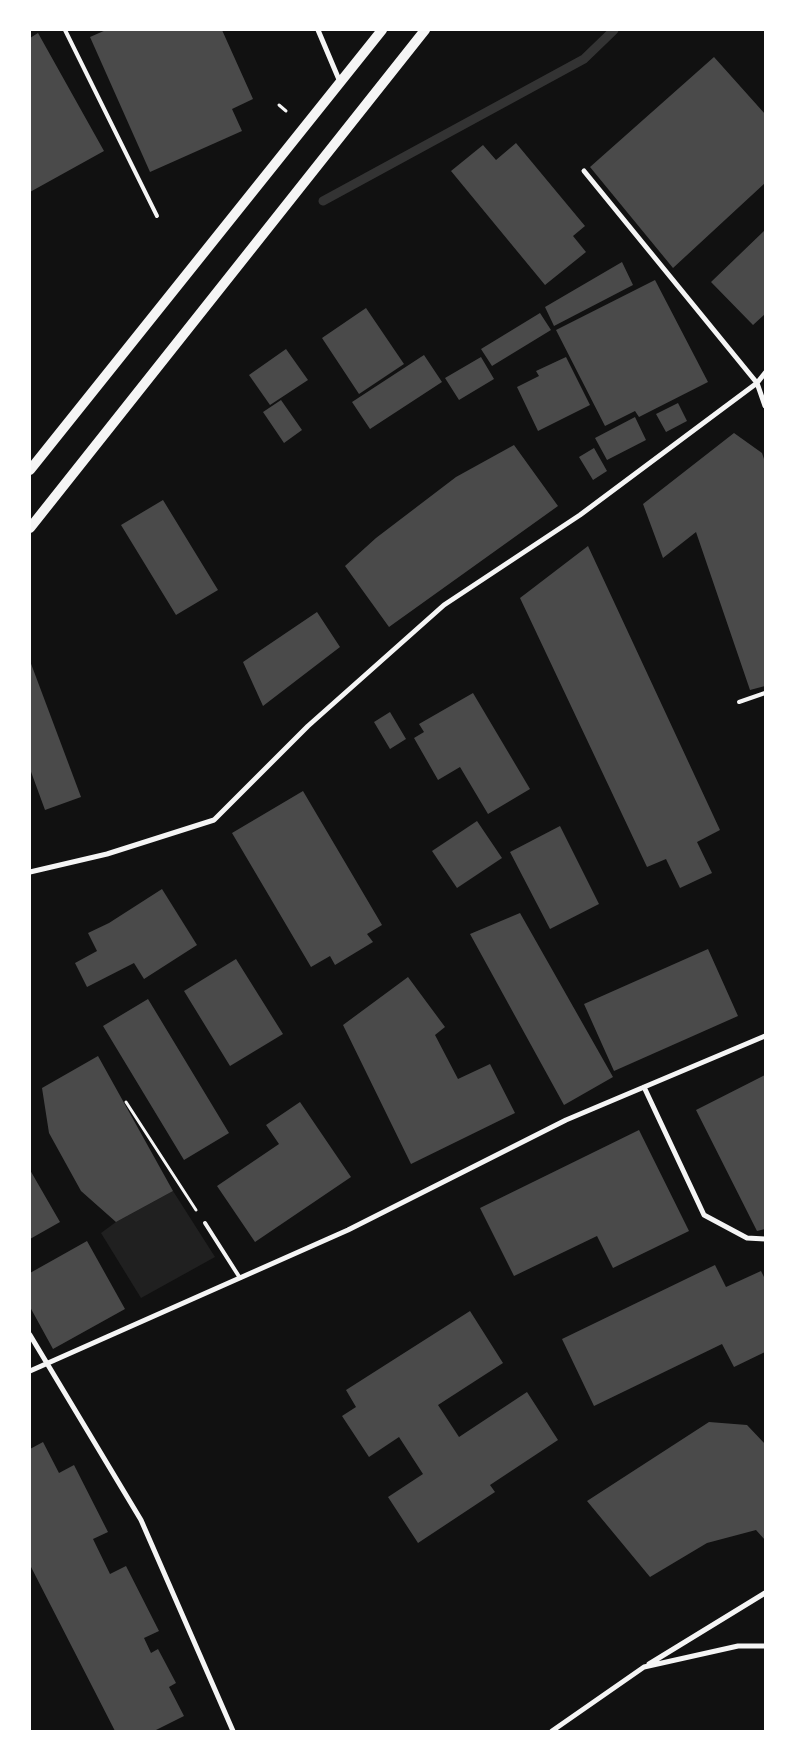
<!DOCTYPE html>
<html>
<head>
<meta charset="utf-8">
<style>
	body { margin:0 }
	#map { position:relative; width:795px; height:1761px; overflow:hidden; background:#111; font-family:Helvetica,sans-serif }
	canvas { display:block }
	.frame { position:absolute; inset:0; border:31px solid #fff; pointer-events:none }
</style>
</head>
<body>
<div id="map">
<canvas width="795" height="1761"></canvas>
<div class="frame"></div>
</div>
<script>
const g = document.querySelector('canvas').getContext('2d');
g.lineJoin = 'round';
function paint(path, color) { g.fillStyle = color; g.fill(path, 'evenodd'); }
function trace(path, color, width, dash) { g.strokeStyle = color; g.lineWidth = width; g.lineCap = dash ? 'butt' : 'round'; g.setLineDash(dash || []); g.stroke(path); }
paint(new Path2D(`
	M173,1191L215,1257L141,1298L101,1233L116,1222Z`), '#202020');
trace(new Path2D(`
	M323,201L584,59L614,30`), '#333', 9);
paint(new Path2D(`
	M106,30H222L253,99L232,109L242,131L150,172L90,37Z
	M38,33L104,151L30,192V38Z
	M714,57L765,114V183L673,268L590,167Z
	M516,143L585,226L573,236L586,252L545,285L451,171L483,145L496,160Z
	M765,230V314L753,325L711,282Z
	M622,262L633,285L554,326L545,307Z
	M655,280L708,382L639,417L635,411L605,426L556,330Z
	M366,308L404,364L359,394L322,338Z
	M540,313L551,330L492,366L481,349Z
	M286,349L308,380L270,405L249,375Z
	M424,355L442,382L370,429L352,402Z
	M481,357L494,379L459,400L445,378Z
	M566,357L590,405L538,431L517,387L539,376L536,371Z
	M281,400L302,430L284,443L263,412Z
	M678,403L687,421L666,432L656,414Z
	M635,417L646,440L607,460L595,438Z
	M734,433L762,453L765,462V686L750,690L696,532L663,558L643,504Z
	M514,445L558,506L389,627L345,566L376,538L456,477Z
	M594,448L607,471L593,480L579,457Z
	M163,500L218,590L176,615L121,525Z
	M588,546L720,830L697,842L712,873L680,888L666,859L647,867L520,598Z
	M317,612L340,647L263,706L243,662Z
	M30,661L81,797L45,810L30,769Z
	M473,693L530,789L488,814L460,767L438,780L414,738L424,732L419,724Z
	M390,712L406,739L390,749L374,722Z
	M303,791L382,925L367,934L373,942L335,965L330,956L311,967L232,833Z
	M477,821L502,858L457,888L432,851Z
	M560,826L599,904L550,929L510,852Z
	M162,889L197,945L144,979L134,963L87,987L75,963L97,951L88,933L109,923Z
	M520,913L613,1077L564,1105L470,934Z
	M708,949L738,1016L614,1071L584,1004Z
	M236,959L283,1034L230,1066L184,991Z
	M408,977L445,1027L435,1035L458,1079L490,1064L515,1113L411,1164L343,1025Z
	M148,999L229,1133L184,1160L103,1026Z
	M98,1056L173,1191L116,1222L81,1191L49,1133L42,1088Z
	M765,1075V1229L757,1231L696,1110Z
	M300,1102L351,1177L255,1242L217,1186L279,1144L266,1125Z
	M639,1130L689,1231L613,1268L597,1236L514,1276L480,1208Z
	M30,1170L60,1222L30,1239Z
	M87,1241L125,1309L53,1349L30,1307V1273Z
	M715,1265L726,1287L761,1271L765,1279V1352L734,1367L722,1344L594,1406L562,1339Z
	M470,1311L503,1363L438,1405L459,1437L527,1392L558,1440L490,1485L495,1492L418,1543L388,1497L423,1474L399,1437L369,1457L342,1416L356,1407L346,1390Z
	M709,1422L747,1425L765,1444V1540L756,1530L707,1543L650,1577L587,1501Z
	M43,1442L59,1473L74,1465L108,1532L93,1539L110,1574L126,1566L159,1631L144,1638L151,1653L158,1649L176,1683L169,1687L184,1716L154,1731H115L30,1565V1449Z`), '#4a4a4a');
trace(new Path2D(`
	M279,105L286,111
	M126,1102L196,1210`), '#f5f5f5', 3);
trace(new Path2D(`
	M65,30L157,216
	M739,702L765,693
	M205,1223L240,1278`), '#f5f5f5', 4);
trace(new Path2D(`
	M318,30L340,82
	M584,171L757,383L765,406
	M30,872L107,854L214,820L308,726L444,605L580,515L757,383L765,373
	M644,1087L704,1215L747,1238L765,1239
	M30,1335L141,1520L233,1731
	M30,1371L348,1230L566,1120L765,1036
	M649,1664L765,1593
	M552,1731L644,1667L738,1646H765`), '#f5f5f5', 5);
trace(new Path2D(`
	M30,470L382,30
	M30,528L425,30`), '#f5f5f5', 10);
</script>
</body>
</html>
